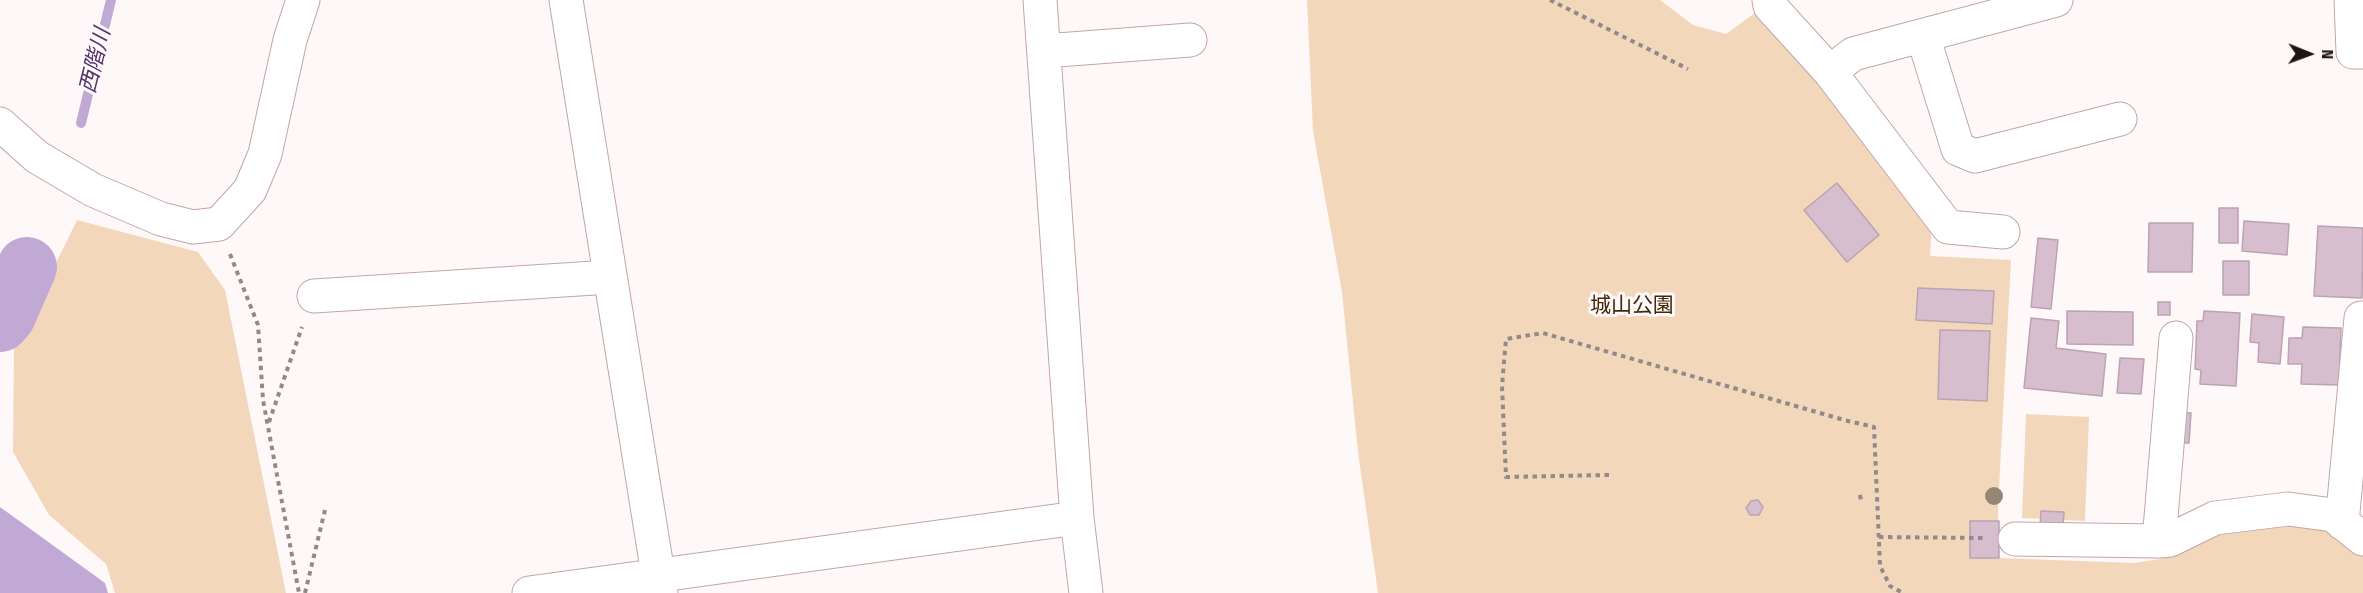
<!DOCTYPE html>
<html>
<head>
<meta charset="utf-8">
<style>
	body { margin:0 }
	#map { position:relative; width:2363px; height:593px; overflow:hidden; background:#fff8f9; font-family:"Fira Sans Condensed",sans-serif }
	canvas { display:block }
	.north { position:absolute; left:2279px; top:24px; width:60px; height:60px; -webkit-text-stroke:4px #fff8f9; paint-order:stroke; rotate:91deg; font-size:16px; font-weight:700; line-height:24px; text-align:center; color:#1f1416 }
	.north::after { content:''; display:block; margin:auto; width:21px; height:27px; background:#1f1416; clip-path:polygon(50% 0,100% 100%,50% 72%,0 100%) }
</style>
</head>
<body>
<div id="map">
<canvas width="2363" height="593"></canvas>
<div class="north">N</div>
</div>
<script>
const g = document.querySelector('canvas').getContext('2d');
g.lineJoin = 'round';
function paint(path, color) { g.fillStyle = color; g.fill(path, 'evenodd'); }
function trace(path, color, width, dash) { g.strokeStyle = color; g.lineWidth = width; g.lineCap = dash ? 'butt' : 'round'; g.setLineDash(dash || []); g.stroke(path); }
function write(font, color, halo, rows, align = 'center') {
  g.font = font + ' "Fira Sans Condensed","Noto Sans JP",sans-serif'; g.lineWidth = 6; g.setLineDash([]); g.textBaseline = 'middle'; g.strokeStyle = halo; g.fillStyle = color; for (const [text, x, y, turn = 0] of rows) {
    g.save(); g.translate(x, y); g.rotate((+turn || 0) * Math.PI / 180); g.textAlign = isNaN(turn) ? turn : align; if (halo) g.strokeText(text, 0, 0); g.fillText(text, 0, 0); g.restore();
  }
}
paint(new Path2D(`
	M1307,0H1660L1693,25L1726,34L1759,10L1932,223L1930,256L2011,260L1998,508L1999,558L2134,563L2160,559L2226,530L2317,523L2363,554V593H1378L1358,452L1342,292L1313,131Z
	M77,220L198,252L225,290L286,593H115L106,564L49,515L13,452L14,349Z
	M2026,414L2089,417L2085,521L2022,518Z`), '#f3d7bb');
paint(new Path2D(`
	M0,507L105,583L108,593H0Z`), '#c1a9d6');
trace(new Path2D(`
	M81,123L111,0`), '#c1a9d6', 10);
trace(new Path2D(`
	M0,322L6,315L27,267`), '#c1a9d6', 60);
const building = new Path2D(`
	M1837,183L1879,235L1847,262L1804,210Z
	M2219,208H2238V243H2219Z
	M2244,221L2289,224L2287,255L2242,251Z
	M2149,223H2193L2192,272H2148Z
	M2318,226L2363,228L2362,298L2314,296Z
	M2038,238L2058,240L2051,309L2031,307Z
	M2223,261H2249V295H2223Z
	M1918,288L1994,291L1992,324L1916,320Z
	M2158,302H2170V315H2158Z
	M2067,311L2133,312V345L2067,344Z
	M2204,311L2240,313L2236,386L2200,384L2201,370L2195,369L2197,321H2203Z
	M2252,314L2284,317L2280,364L2258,362L2259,343L2250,342Z
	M2031,318L2059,321L2056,348L2106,354L2102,396L2024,388Z
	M2303,327L2341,328L2339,385L2301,384L2302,364H2288L2289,338H2302Z
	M1940,330L1990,331L1987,401L1938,399Z
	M2120,358L2144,359L2141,394L2117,393Z
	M2171,412L2191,413L2189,443L2170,442Z
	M1758,500L1763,507L1759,515H1750L1746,508L1751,501Z
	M2041,511L2064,512L2063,527L2040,526Z
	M1970,521H1999V558H1970Z`);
paint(building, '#d6bece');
trace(building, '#bba3b3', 1.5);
const minor = new Path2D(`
	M566,0L661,593
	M1040,0L1077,518L1086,593
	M1769,0L1770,6L1830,72L1853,54L2056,0
	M2351,0L2353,52H2363
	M1923,36L1958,149L1975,156L2120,119
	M1044,51L1190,40
	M1830,72L1948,227L2003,232
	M0,124L37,157L93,190L161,219L193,227L219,224L250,190L265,154L290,40L303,0
	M314,296L610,277
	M2342,523L2361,318
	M2015,539L2159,541L2170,540L2215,518L2288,509L2333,515L2363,539
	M2159,541L2176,338
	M529,593L1077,518`);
trace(minor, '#c2a5a9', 35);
trace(new Path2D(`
	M1550,0L1688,69
	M230,254L258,325L263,400L299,593
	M269,422L302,327
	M1609,475L1506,477L1502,386L1506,339L1543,333L1844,420L1874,427L1880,566L1890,586L1903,593
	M1860,495L1861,501
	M1879,537L1984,538
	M305,593L325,510`), '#92898b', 4, [4.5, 4.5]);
trace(minor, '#fff', 33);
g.fillStyle = '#978674';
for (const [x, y] of [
	[1994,496]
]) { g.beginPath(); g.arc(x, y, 9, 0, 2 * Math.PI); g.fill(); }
write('21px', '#422808', '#fff8f9', [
	["城山公園",1632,306]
]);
write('italic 22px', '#55356e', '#fff8f9', [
	["西階川",96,61,-76]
]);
</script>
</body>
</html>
